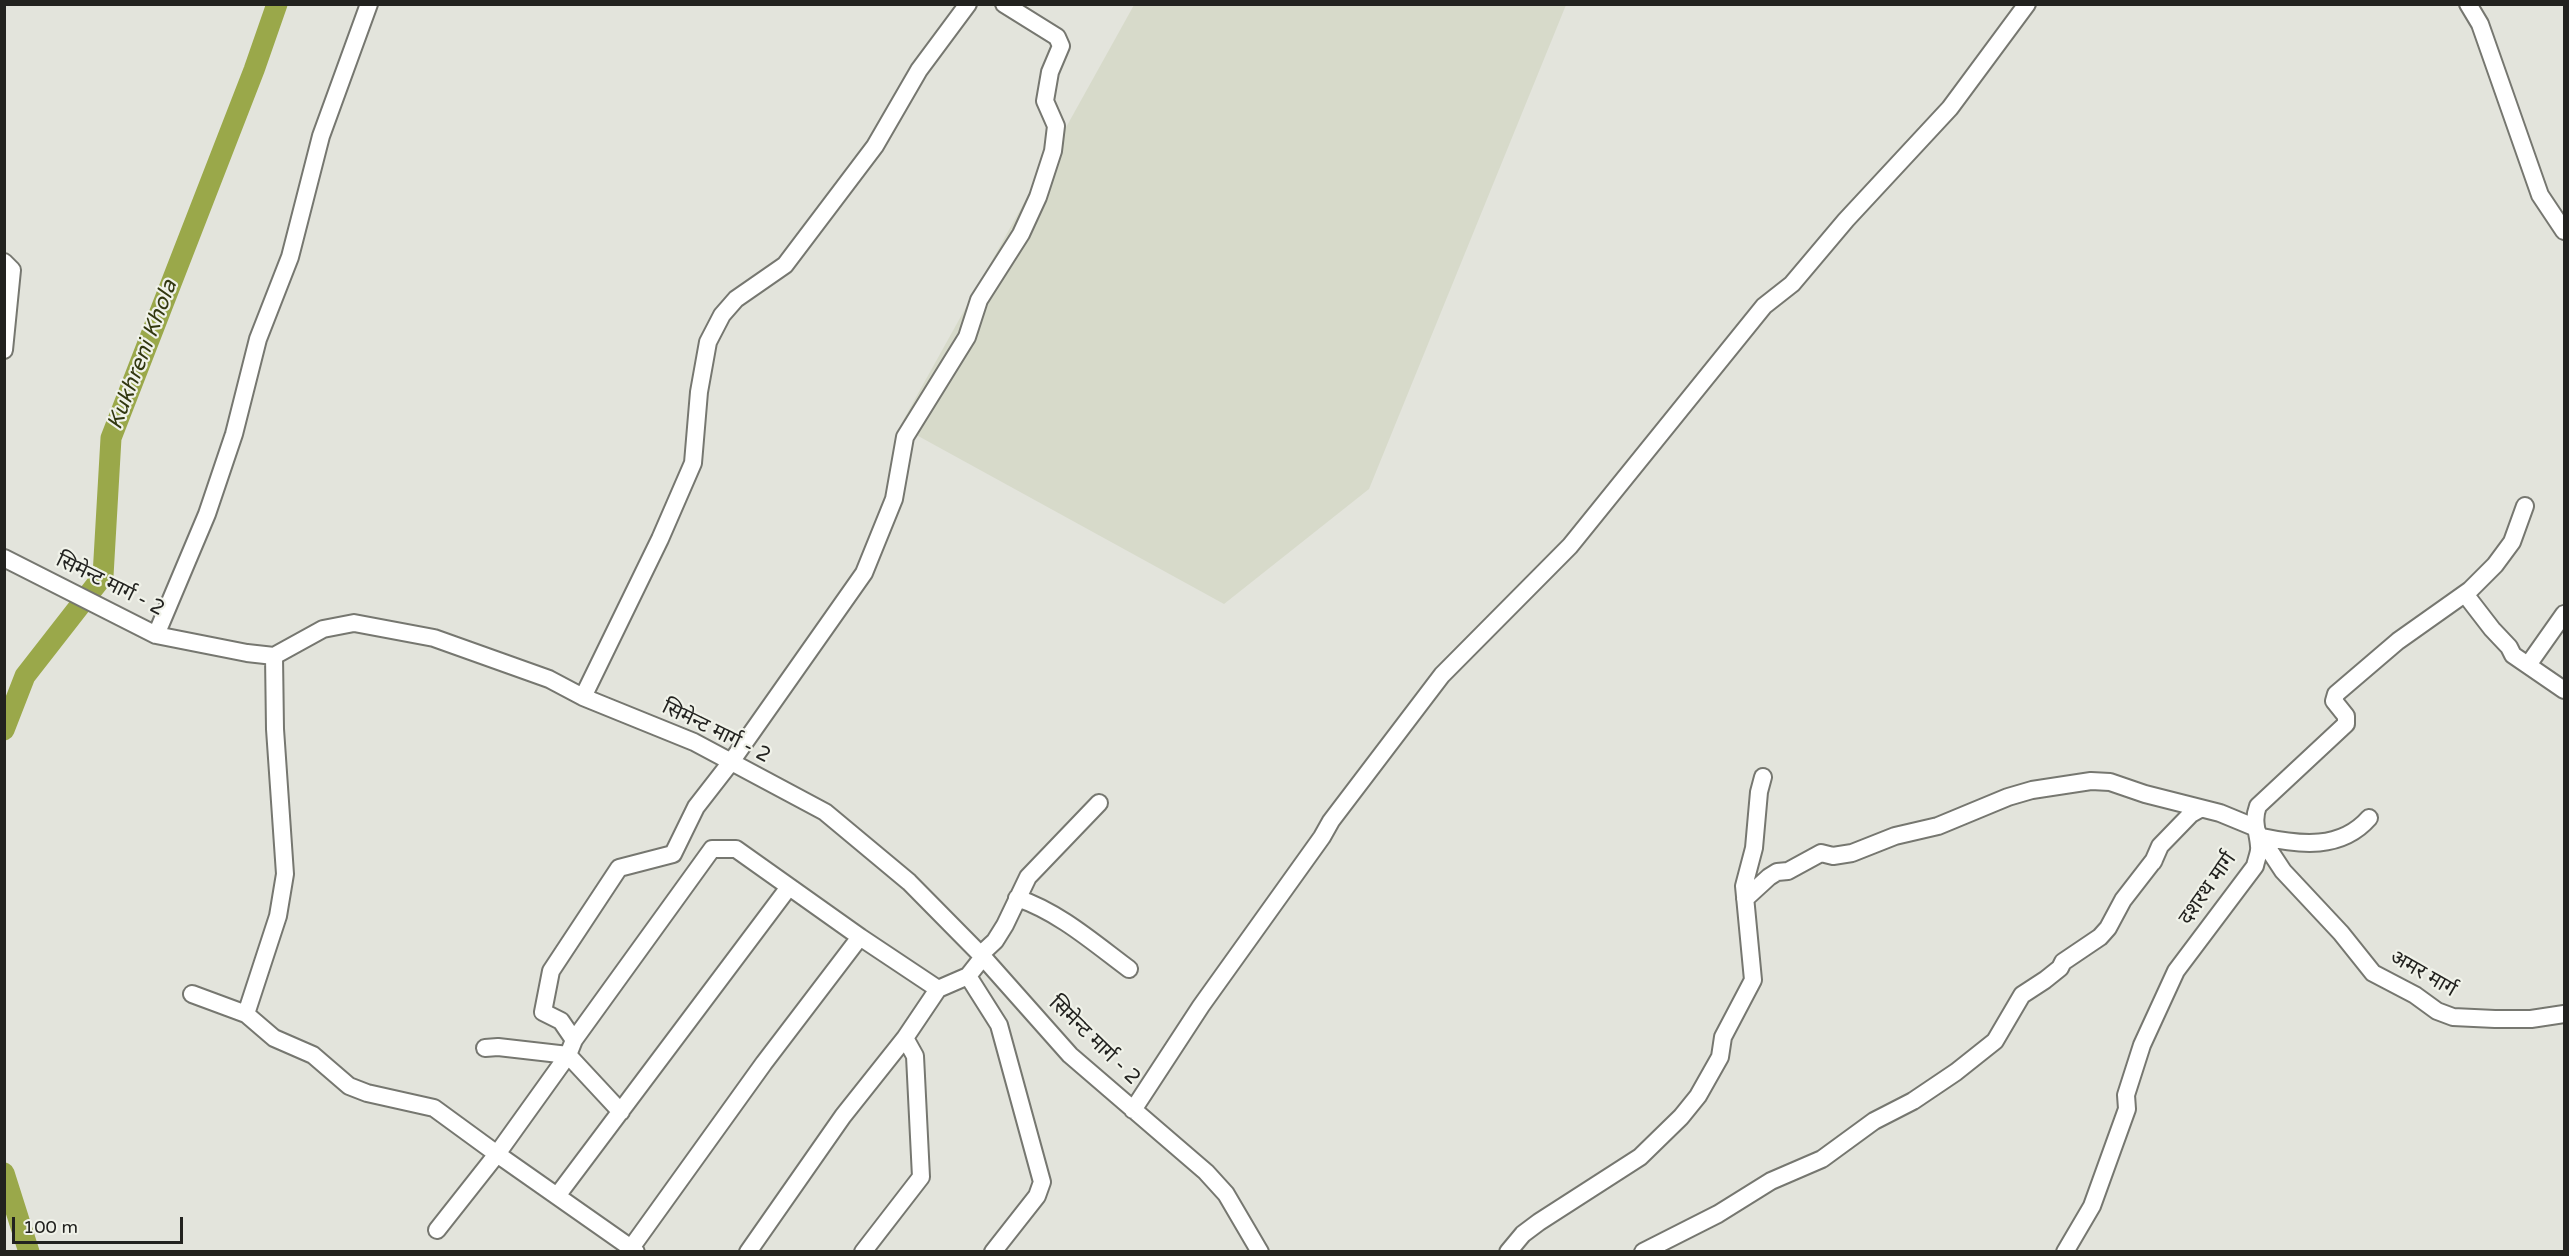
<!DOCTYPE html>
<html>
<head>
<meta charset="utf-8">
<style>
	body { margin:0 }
	#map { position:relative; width:2569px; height:1256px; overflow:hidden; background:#e3e4dc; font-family:"Varela Round",sans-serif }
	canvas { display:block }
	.frame { position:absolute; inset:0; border:6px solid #22221f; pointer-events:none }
	.scale { position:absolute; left:12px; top:1217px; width:171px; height:27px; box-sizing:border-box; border:3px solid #22221f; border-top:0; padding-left:8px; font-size:18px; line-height:21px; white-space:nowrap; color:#22221f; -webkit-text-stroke:4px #f0f2e9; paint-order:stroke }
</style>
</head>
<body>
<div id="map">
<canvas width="2569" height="1256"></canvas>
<div class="frame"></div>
<div class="scale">100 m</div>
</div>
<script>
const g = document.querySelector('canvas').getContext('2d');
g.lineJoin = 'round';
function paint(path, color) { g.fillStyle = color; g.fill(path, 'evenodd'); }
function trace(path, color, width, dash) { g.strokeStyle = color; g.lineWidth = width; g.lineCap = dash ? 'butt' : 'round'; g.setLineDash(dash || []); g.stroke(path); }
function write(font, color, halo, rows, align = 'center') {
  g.font = font + ' "Varela Round","Noto Sans Devanagari",sans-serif'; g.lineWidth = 4.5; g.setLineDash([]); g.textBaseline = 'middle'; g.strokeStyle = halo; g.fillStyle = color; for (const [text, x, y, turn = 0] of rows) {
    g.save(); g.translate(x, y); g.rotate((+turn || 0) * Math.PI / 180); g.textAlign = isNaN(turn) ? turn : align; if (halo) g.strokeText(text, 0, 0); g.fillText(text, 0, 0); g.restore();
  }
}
paint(new Path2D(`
	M1134,5H1566L1369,489L1224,604L900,426Z`), '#d7daca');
trace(new Path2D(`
	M4,730L25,676L103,576L111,438L254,70L277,4
	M4,1173L29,1252`), '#9aa84a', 21);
const minor = new Path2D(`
	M2468,4L2480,24L2540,195L2564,231
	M4,262L12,270L4,350
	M4,558L156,635L247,653L274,656L323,629L354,623L434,638L549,679L583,697L694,742L825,812L909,882L983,957L1070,1055L1206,1172L1226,1194L1260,1252
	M2465,594L2492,629L2509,647L2513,655L2564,690
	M156,635L207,514L234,434L258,339L290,257L321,136L369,4
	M2528,665L2564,614
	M583,697L660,539L693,463L699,392L708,342L722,315L736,299L785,265L875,146L919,70L968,4
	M2262,837C2300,845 2341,850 2369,818
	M2153,862L2160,846L2191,814L2200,809
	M1017,898C1059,912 1094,943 1129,969
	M1745,899L1769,877L1777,872L1788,871L1821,853L1833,856L1852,853L1895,836L1938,826L2008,797L2032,790L2091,781L2110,782L2145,794L2220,813L2254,827L2283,871L2341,933L2373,973L2415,995L2437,1011L2453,1017L2495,1019H2531L2564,1014
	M860,937L938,989
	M980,955L995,941L1005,925L1028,877L1099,803
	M968,976L999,1025L1042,1182L1037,1196L993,1252
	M192,994L246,1014L274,1038L313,1055L349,1086L367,1093L434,1108L497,1154L437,1230
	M246,1014L278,916L285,874L275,729L274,656
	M574,1040L561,1021L543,1012L551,971L619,868L673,854L696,807L731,762L864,573L894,499L905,437L967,337L979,300L1021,234L1038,197L1053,151L1056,126L1045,101L1050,72L1061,46L1057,37L1004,4
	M485,1048L498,1047L568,1055L621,1112
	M1133,1110L1201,1006L1322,837L1331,821L1442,675L1570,546L1764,306L1792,284L1846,220L1950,108L2027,4
	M557,1196L789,887
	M631,1248L764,1063L860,937L736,849H712L574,1040L568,1055L497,1154L631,1248L636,1252
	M748,1252L843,1116L905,1038L938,989L968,976L983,957
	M863,1252L921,1177L915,1056L905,1038
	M1508,1252L1523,1234L1539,1222L1640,1157L1681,1117L1698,1096L1720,1057L1723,1037L1753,980L1744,886L1754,848L1759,792L1763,777
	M1643,1252L1718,1214L1771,1181L1822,1159L1874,1121L1913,1101L1956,1072L1995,1041L2022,995L2045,980L2060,968L2063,962L2100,937L2108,928L2123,900L2154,860
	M2065,1252L2092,1206L2127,1109L2126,1095L2142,1045L2176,971L2255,866C2256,860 2260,852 2259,846C2258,831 2252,822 2258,806L2346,724V716L2334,701L2336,694L2398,641L2470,590L2495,565L2512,542L2525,506`);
trace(minor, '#767770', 20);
trace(minor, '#fff', 16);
write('21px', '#22221f', '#f0f2e9', [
	["सिमेन्ट मार्ग - 2",110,585,26],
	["सिमेन्ट मार्ग - 2",716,732,26],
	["दशरथ मार्ग",2208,889,-55],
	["अमर मार्ग",2423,974,30],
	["सिमेन्ट मार्ग - 2",1094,1041,44]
]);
write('italic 22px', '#323810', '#f0f2e9', [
	["Kukhreni Khola",143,355,-69]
]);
</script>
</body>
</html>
